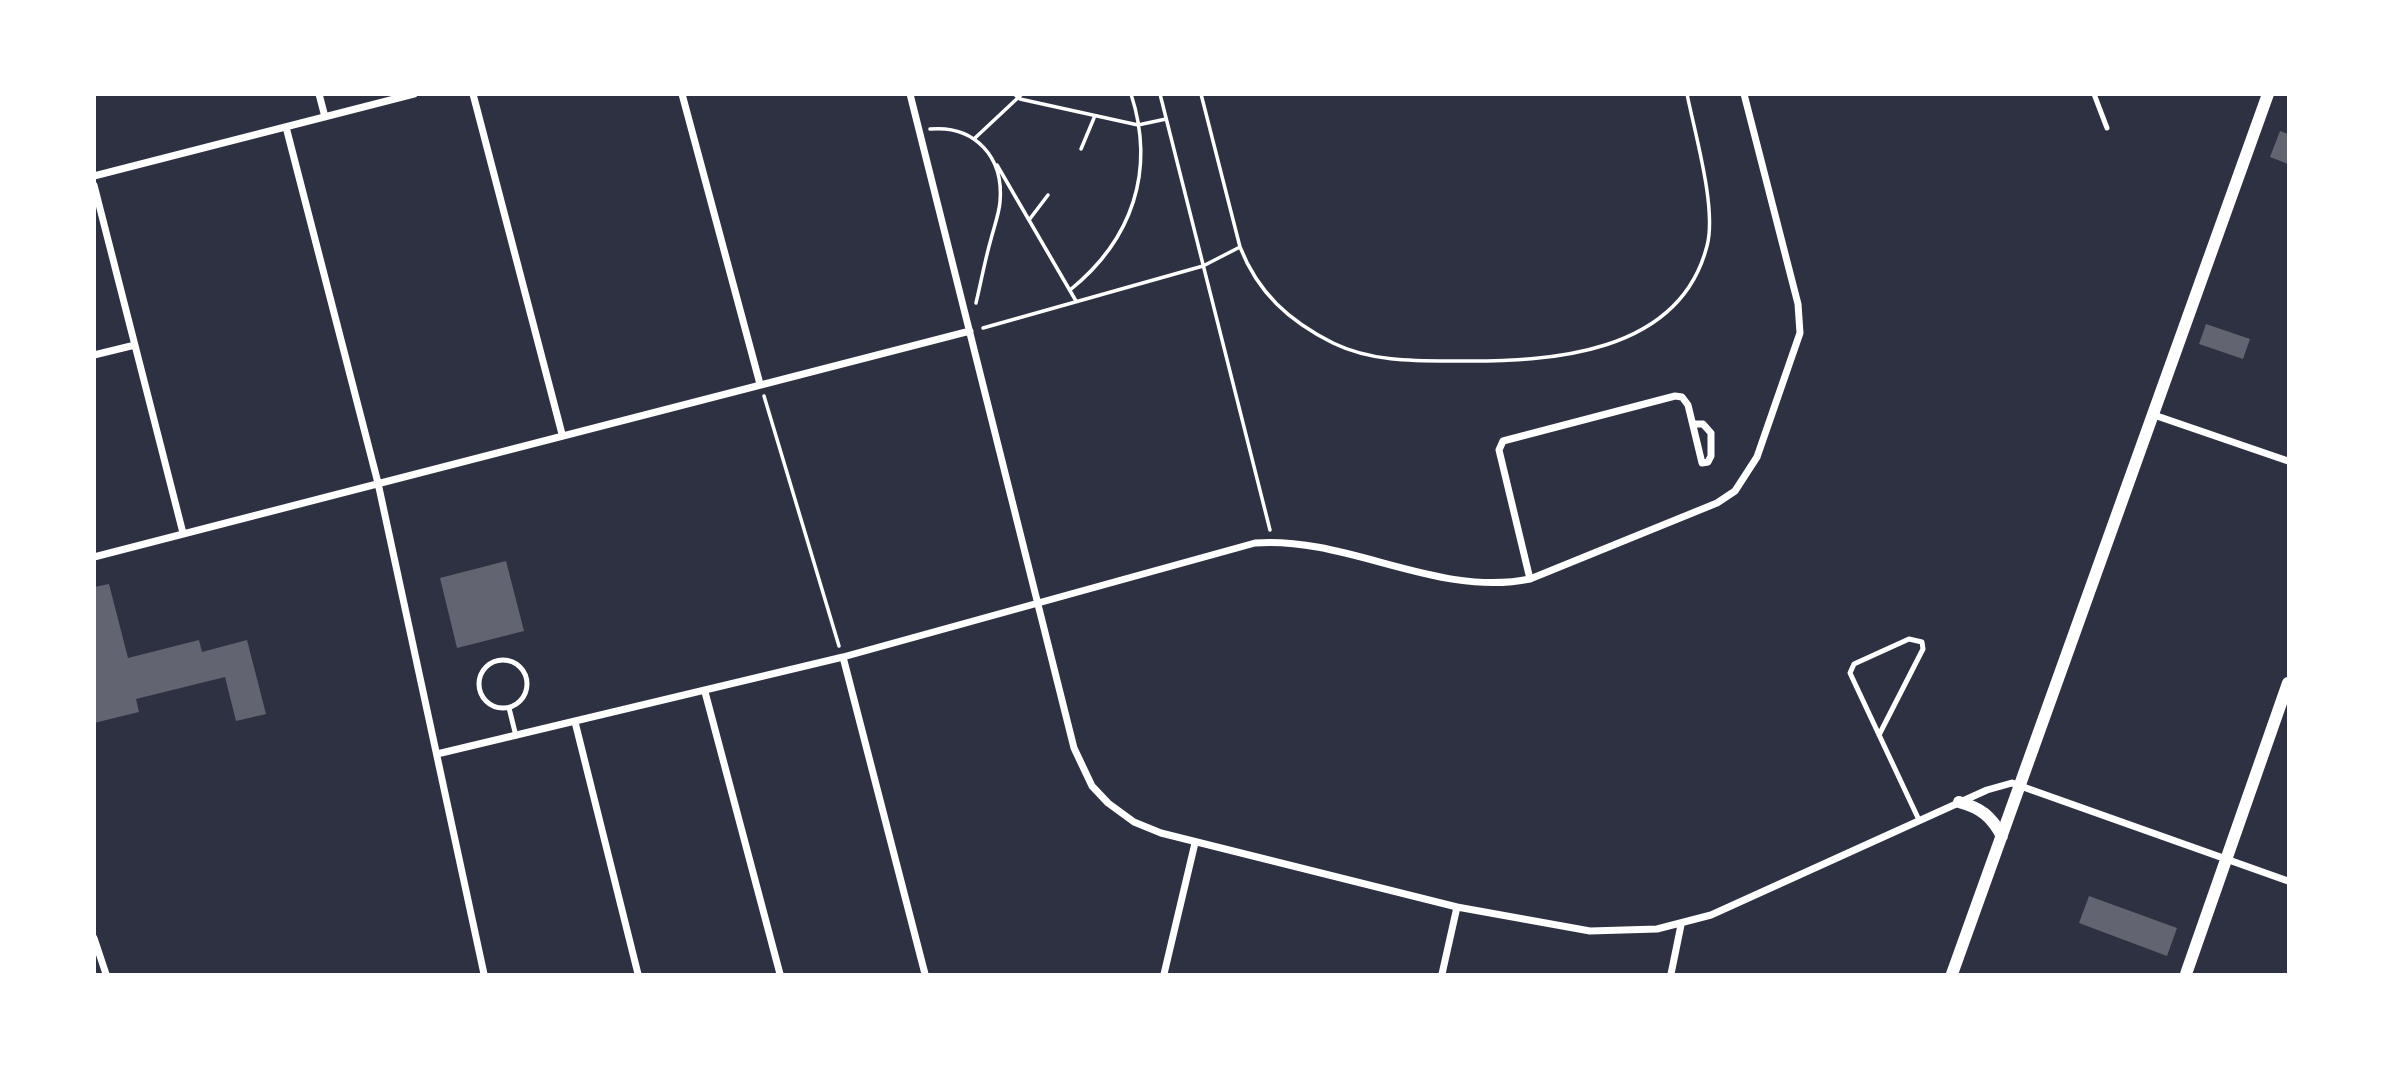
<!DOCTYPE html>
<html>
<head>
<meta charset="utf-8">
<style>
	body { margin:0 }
	#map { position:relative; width:2383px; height:1069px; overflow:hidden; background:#2d3142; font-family:"PT Sans Narrow",sans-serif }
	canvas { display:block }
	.frame { position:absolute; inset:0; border:96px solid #fff; pointer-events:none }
</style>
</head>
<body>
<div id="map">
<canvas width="2383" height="1069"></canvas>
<div class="frame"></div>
</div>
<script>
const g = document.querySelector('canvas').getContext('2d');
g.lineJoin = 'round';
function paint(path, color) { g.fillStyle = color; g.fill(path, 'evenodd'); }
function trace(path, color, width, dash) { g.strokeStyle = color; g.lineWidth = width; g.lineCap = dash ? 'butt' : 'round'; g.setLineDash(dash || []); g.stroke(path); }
paint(new Path2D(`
	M2280,131L2288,134V164L2270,157Z
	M2206,324L2250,339L2243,359L2199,344Z
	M506,561L524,631L457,648L440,578Z
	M109,584L128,658L199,640L202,652L247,640L266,714L236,721L225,677L136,699L139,712L94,723V587Z
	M2089,896L2177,928L2167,956L2079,923Z`), '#626471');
trace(new Path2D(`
	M1014,94L1020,99L1138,125L1166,119
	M1160,94L1270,530
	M1201,94L1240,247C1258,293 1289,321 1333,343C1372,362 1415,361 1458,361C1549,362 1679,355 1707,246C1717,209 1695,134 1687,94
	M930,129C975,125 1004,157 1000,202C999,214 994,227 991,239C985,260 981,282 976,303
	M975,138L1022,94
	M1081,149L1094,118
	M997,165L1076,301
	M1029,220L1048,195
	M1070,290C1132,240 1156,171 1131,94
	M983,328L1203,266L1240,247
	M764,396L839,646`), '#fff', 3.5);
trace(new Path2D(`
	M2094,94L2107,128
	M479 684a24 24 0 1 1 48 0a24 24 0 1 1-48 0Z
	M509,708L516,736
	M1879,735L1923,649L1922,642L1909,639L1854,664L1850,673L1919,820`), '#fff', 5);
trace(new Path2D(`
	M319,94L325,117
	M473,94L562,434
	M682,94L760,384
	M910,94L1074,748L1092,786L1108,803L1134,822L1161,833L1457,907L1590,931L1657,929L1711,915L1987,790L2012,783L2288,881
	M286,127L378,483L484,974
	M94,176L414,94
	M94,185L183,533
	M94,355L135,345
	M2154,415L2288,461
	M94,557L970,331
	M1530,579L1499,450L1503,441L1675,396L1682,397L1688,405L1702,463L1708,462L1711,456V433L1703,424H1693
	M843,657L925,974
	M705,692L780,974
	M575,722L638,974
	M437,754L843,657L1255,543C1348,536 1437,598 1530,579L1717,503L1735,491L1757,457L1800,333L1798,304L1744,94
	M94,938L106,974
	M1164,974L1195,843
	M1442,974L1457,907
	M1671,974L1681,925`), '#fff', 7);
trace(new Path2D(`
	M1959,802C1981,808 1991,816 2002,836
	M1952,974L2268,94
	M2186,974L2288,683`), '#fff', 12);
</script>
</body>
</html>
